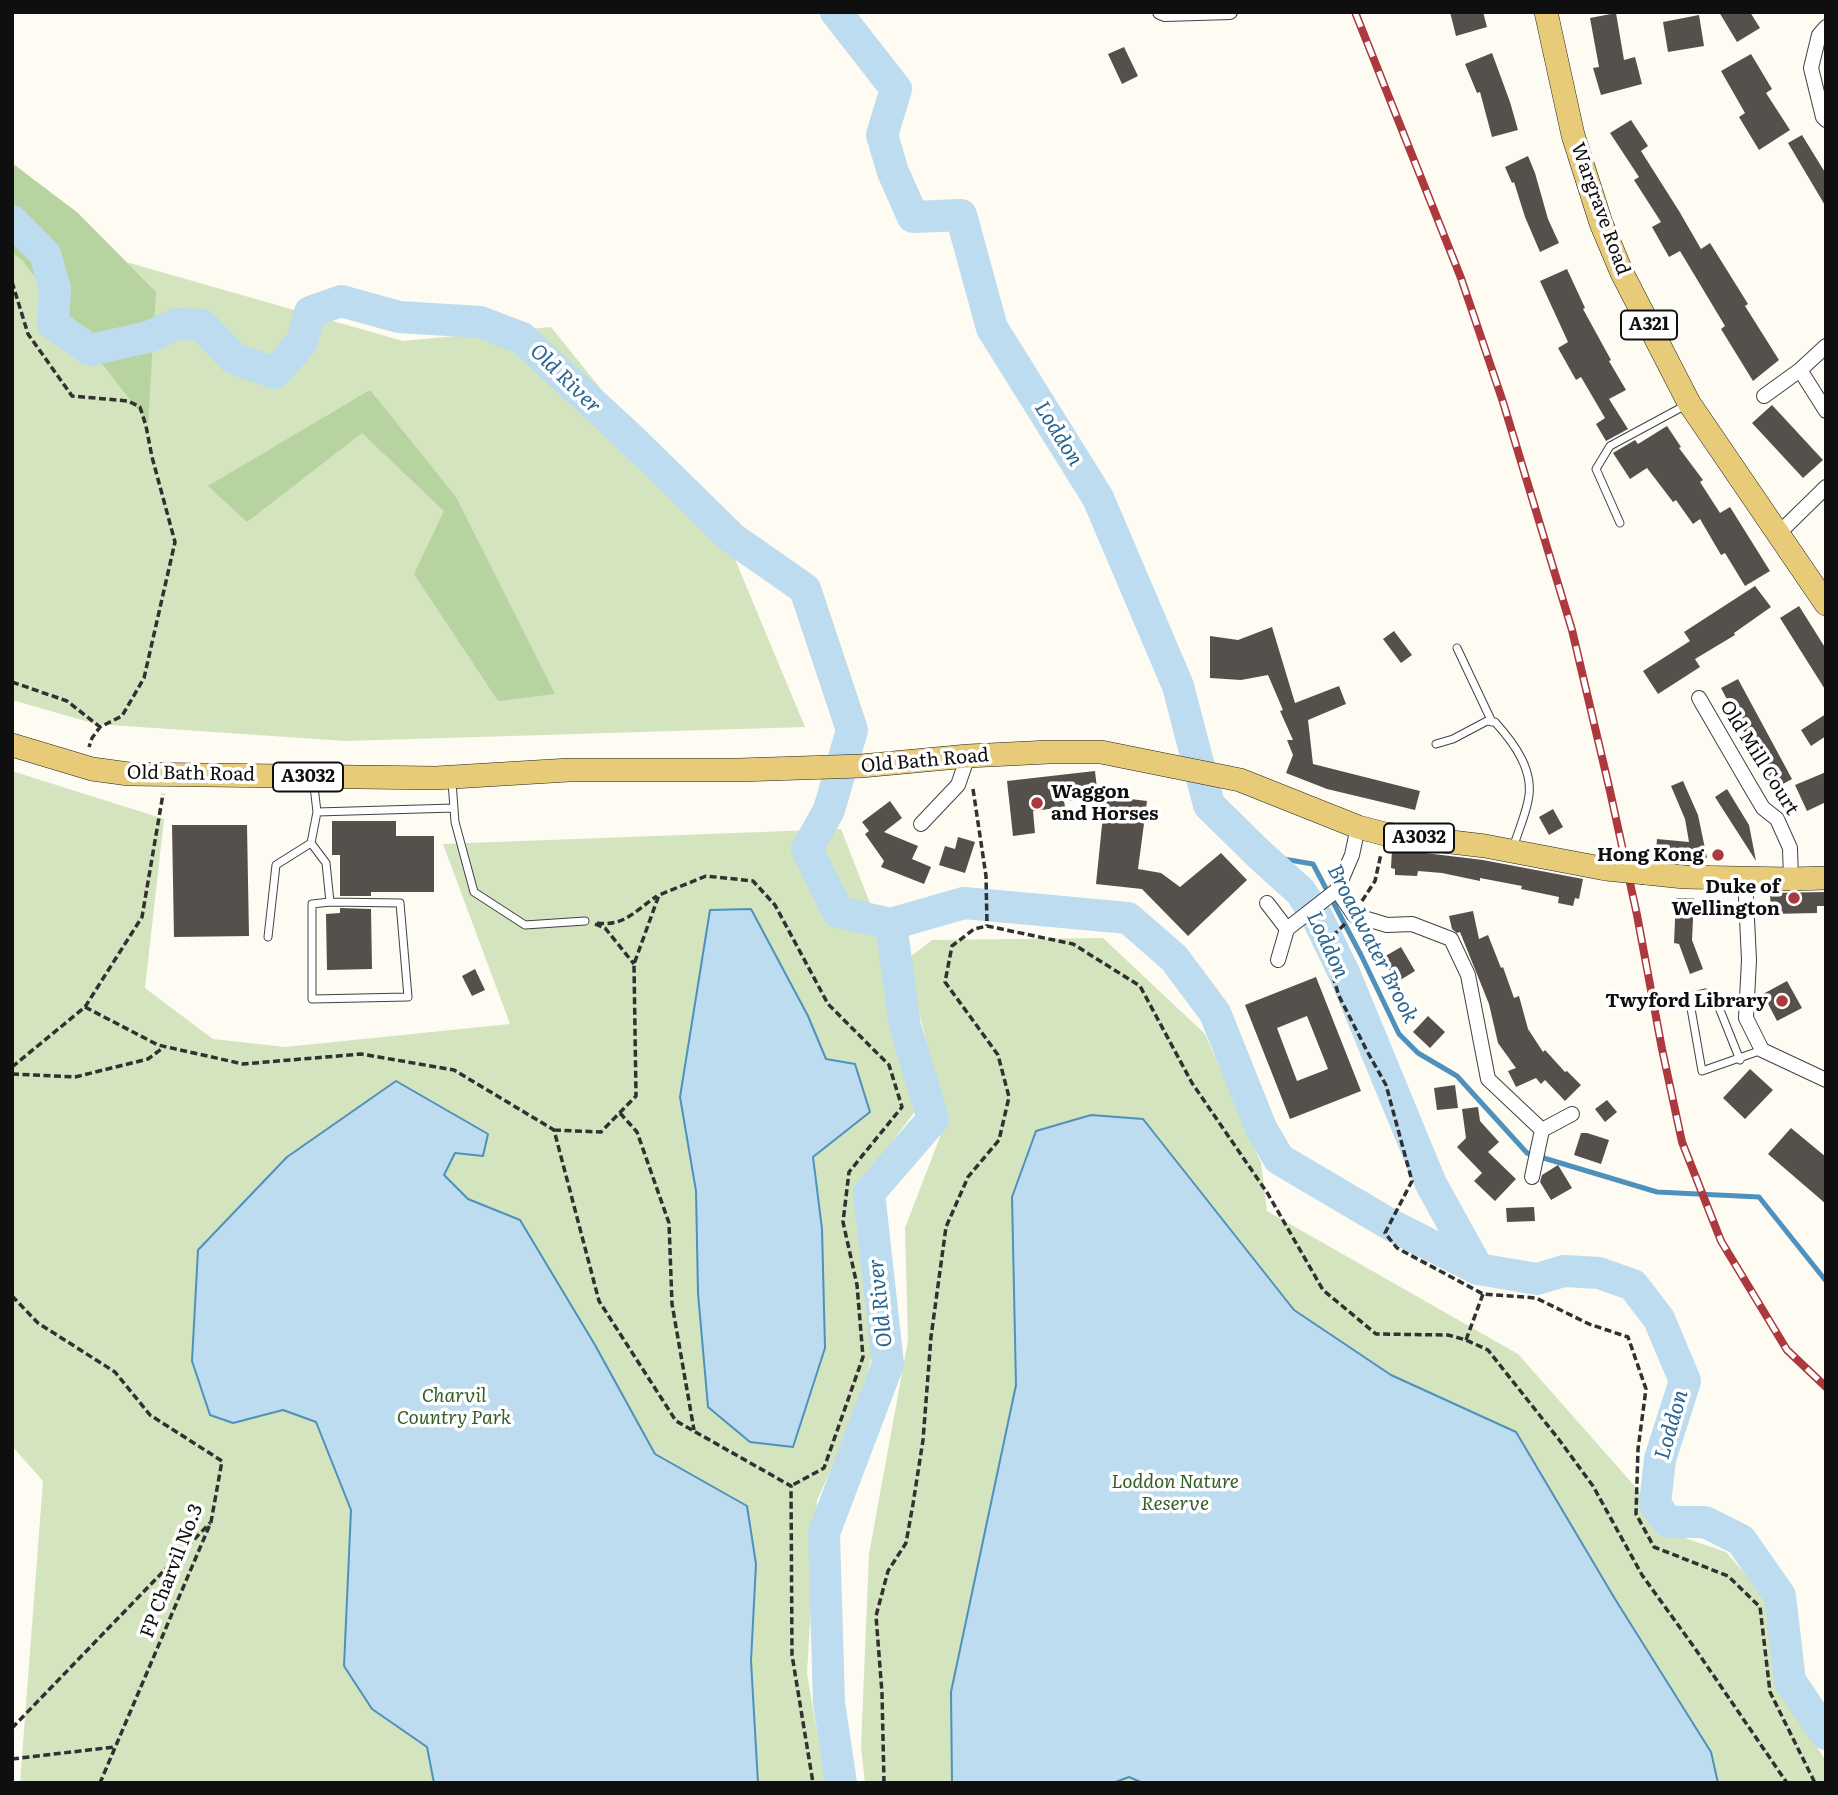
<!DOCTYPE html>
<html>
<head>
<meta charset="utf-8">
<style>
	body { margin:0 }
	#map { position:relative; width:1838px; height:1795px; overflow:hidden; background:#fdfbf2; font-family:Literata,serif }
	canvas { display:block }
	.frame { position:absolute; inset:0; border:14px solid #0f0f0f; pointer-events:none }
</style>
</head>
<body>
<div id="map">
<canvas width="1838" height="1795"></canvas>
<div class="frame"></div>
</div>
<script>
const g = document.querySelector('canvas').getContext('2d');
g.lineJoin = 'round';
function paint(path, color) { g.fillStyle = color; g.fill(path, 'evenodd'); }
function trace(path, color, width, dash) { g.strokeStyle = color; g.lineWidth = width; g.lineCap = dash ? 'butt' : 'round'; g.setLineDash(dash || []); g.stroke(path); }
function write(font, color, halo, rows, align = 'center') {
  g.font = font + ' Literata,serif'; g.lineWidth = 7; g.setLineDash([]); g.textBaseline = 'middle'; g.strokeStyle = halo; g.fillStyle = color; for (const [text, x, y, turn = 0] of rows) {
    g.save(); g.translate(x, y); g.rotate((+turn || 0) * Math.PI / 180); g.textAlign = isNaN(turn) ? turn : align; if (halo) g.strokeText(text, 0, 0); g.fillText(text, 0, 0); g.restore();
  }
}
paint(new Path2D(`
	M12,187L105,256L403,341L551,327L732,552L805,727L346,741L96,724L12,700Z
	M12,771L164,819L145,988L213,1039L285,1047L510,1024L443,844L841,829L882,934L889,1024L919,1106L858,1187L875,1345L856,1416L817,1500L807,1674L826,1783H20L43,1481L12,1446Z
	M1103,938L1205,1034L1261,1163L1267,1211L1518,1354L1646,1499L1667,1532L1726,1552L1769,1601L1780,1690L1826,1761V1783H865L861,1747L869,1554L908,1340L905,1228L948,1116L929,1052L906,960L932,940Z`), '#d3e4bf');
paint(new Path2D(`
	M12,163L78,213L156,292L148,423L22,260L12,253Z
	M370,390L456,497L555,694L498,701L414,574L444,511L362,433L247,522L208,486Z`), '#b7d3a0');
const water = new Path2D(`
	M751,909L808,1016L826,1059L855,1064L870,1112L813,1157L822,1229L825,1348L793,1447L750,1442L708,1407L698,1293L696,1191L680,1097L710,910Z
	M396,1081L488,1134L483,1156L455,1153L444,1175L468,1199L520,1220L595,1345L655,1454L747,1506L756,1564L751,1661L758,1783H434L427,1747L372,1709L344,1666L351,1510L316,1422L283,1410L233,1423L210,1415L192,1361L198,1250L287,1157Z
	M1091,1115L1143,1119L1294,1310L1391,1375L1516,1432L1615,1599L1711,1752L1718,1783H1143L1129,1777L1113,1783H952L951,1692L1016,1385L1012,1197L1036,1131Z`);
paint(water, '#bddcef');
trace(water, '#4d91bc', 2);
trace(new Path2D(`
	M1260,855L1313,864L1361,955L1399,1034L1418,1053L1457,1076L1527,1153L1657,1192L1759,1197L1826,1281`), '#4d91bc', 5);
trace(new Path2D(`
	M836,12L896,89L882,135L893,172L913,217L961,215L992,328L1098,498L1178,686L1209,805L1260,855L1301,892L1318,919L1345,975L1431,1184L1478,1269
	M12,221L45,254L55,289L53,324L90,350L148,337L177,324L202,325L233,358L275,373L302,342L310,312L341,301L399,317L480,322L522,338L629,437L732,538L805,589L852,730L829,810L807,849L838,912L891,924L964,903L1128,918L1174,958L1215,1013L1261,1128L1279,1159L1391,1225L1478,1269L1537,1279L1564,1271L1599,1273L1633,1285L1659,1319L1685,1381L1660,1459L1655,1504L1668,1522H1705L1741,1540L1780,1596L1790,1681L1826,1734
	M841,1783L829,1703L824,1533L888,1364L869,1193L933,1119L905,1026L891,924`), '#bddcef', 32);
paint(new Path2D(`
	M1450,12H1483L1487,27L1456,36Z
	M1719,12H1750L1760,28L1737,42Z
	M1616,13L1624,60L1635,57L1642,84L1601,95L1593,68L1599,67L1590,18Z
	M1699,15L1704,46L1668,52L1663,22Z
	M1124,47L1138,76L1122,84L1108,54Z
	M1492,53L1510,102L1518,130L1492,137L1480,92L1477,93L1465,64Z
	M1751,54L1772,89L1766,93L1790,130L1759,150L1739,117L1745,113L1721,71Z
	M1631,120L1648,146L1641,151L1679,211L1701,249L1710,243L1748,304L1745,306L1779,360L1753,381L1721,329L1725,326L1680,251L1669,257L1652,227L1661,222L1634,180L1639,177L1610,133Z
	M1802,135L1826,174V207L1788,143Z
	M1528,156L1535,173L1548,219L1559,243L1540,252L1525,217L1514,182L1512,183L1505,167Z
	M1567,269L1585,308L1583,309L1611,360L1609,361L1626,390L1609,399L1628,429L1606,441L1596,424L1605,418L1581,377L1576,380L1558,348L1568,342L1540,281Z
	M1772,405L1823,460L1803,478L1752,423Z
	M1667,426L1681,447L1679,448L1703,480L1700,482L1720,513L1730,507L1770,571L1745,586L1725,553L1721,555L1700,519L1693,524L1676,500L1673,502L1647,468L1630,479L1613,453L1635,440L1638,444Z
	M1755,586L1771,607L1734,633L1735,635L1695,659L1700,667L1658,694L1643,671L1690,641L1684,632Z
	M1799,606L1826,649V691L1780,618Z
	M1272,627L1295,703L1339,686L1346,704L1308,720L1313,764L1420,791L1415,810L1327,789L1286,773L1293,755L1287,740H1293L1280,711L1283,710L1268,675L1241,680L1210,678V636L1238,640Z
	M1394,631L1412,655L1401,663L1383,639Z
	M1738,679L1792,779L1774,789L1721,688Z
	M1826,714V736L1811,746L1801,730Z
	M1095,771L1098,798L1064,801L1065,807L1033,811L1035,833L1013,836L1007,781Z
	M1826,772V802L1807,811L1795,785Z
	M1683,781L1698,815L1707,858L1656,851L1657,839L1689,842L1685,819L1671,786Z
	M1727,789L1749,825L1756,861L1715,797Z
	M1105,796L1147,801L1138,869L1161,873L1180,887L1221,853L1247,880L1188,936L1142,889L1096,884Z
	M890,801L902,818L884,832L918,846L912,859L931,867L924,884L881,867L884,861L865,834L869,831L862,822Z
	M1553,809L1563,827L1549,835L1539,817Z
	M332,821H396V836H434V892H371V896H340V855H332Z
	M172,825H247L249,936L174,937Z
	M958,837L975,842L965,873L939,865L945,846L955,849Z
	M1392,849L1483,860L1583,879L1579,899L1575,898L1573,906L1558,903L1559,897L1521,889L1522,886L1480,878V881L1442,873L1418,871L1417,876L1395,875V869L1391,868Z
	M1826,892V906H1817V913L1771,914L1770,893Z
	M1676,898H1694L1692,940L1703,969L1690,974L1679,944L1674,943Z
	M340,908L371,909L372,969L327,970L326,914L340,913Z
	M1473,911L1479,939L1488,935L1501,968L1503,967L1514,998L1519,996L1528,1029L1543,1052L1545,1050L1565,1072L1567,1071L1581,1085L1565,1101L1545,1080L1541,1084L1536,1078L1516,1087L1508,1071L1516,1068L1498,1043L1489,1004L1460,932L1457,933L1452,929L1449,916Z
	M1401,947L1415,971L1397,982L1382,958Z
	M475,969L485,990L472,996L462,976Z
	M1316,977L1361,1091L1290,1119L1245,1005ZM1307,1016L1328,1069L1297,1081L1277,1028Z
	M1787,981L1802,1008L1777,1021L1763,994Z
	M1428,1016L1445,1032L1430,1048L1413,1032Z
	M1750,1069L1773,1090L1745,1119L1723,1098Z
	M1455,1085L1458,1108L1437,1110L1434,1088Z
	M1607,1100L1617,1112L1605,1122L1595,1109Z
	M1478,1107L1480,1121L1499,1142L1488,1152L1516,1179L1495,1201L1474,1181L1482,1173L1457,1147L1466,1138L1462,1109Z
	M1791,1128L1826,1157V1204L1768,1154Z
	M1581,1133H1587L1609,1140L1601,1164L1574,1155Z
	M1558,1165L1572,1188L1551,1200L1540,1182L1542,1175Z
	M1534,1207L1535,1221L1507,1222L1506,1208Z`), '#56504c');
const lane = new Path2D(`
	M1620,523L1596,469L1610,446L1686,405
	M1457,648L1492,722
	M1436,744L1453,739L1487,721L1495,722C1514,743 1535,771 1528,801C1525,816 1518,832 1513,848
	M313,778L317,812L454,808
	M452,782L455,822L474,892L525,925L585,921
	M311,843L326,863L330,902L400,903L408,997L312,999V904L330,902
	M268,937L276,865L311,843L317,812
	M1740,1060L1714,995L1706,993L1689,997L1702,1071L1762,1050`);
const street = new Path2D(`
	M1160,12L1165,14L1230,12
	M1826,27L1819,35L1811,68L1823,117L1826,120
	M1800,370L1826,346
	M1764,396L1800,370L1826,411
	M1778,534L1826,487
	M1699,698L1750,786L1763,808L1777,819L1790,848L1791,879
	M921,824L958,785L968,756
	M1358,827L1352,855L1337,890L1354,915L1387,925L1412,924L1451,939L1468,975L1488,1079L1542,1130L1532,1177
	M1745,877L1749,960L1746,1018L1762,1050L1826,1080
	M1267,903L1287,929
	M1287,929L1337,890
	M1278,960L1287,929
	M1542,1130L1572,1114`);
const primary = new Path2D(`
	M1546,12L1573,135L1601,223L1622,273L1689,403L1826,604
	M12,745L92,769L129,774L436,778L569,770H739L861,766L968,756L1049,752H1101L1240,780L1358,827L1385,834L1485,846L1606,869
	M1646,873L1684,877L1791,879L1826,878`);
trace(lane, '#424242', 9);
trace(street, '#424242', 16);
trace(primary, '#202020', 24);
trace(new Path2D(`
	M12,282L28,334L72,396L128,401L140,407L146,426L152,457L175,542L144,678L122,716L100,727L92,738L89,747
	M12,682L67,701L100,727
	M973,789L986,876L987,926
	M1362,901L1375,881L1381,854
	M597,923C624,927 636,910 657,896
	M595,924L605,928L634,964
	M1345,924L1323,945L1339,996L1367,1051L1386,1085L1412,1181L1385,1233L1397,1248L1483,1294L1536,1298L1589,1324L1628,1337L1646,1389L1638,1449L1636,1514L1654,1547L1728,1576L1760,1607L1770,1692L1815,1783
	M85,1007L158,1045L243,1064L361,1054L454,1070L554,1130L599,1301L676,1421L791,1486L792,1655L813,1783
	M12,1067L85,1007L142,917L163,794
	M12,1074L75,1077L148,1059L164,1047
	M620,1113L637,1132L669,1223L672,1304L694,1430
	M554,1130L601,1132L636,1096L634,964L659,895L706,876L753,881L775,905L828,1004L889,1065L902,1107L849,1172L843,1222L857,1285L863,1357L824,1468L791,1486
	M12,1296L38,1323L115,1372L150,1415L222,1461L211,1522L100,1783
	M1466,1340L1483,1294
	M12,1728L210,1523
	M12,1759L114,1747
	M884,1783L882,1693L876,1616L888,1571L906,1543L913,1504L923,1440L931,1337L946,1227L968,1177L999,1140L1009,1097L998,1055L945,982L952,946L974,929L987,926L1073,944L1140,986L1192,1083L1268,1194L1323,1290L1376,1334L1448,1335L1466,1340L1488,1350L1560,1441L1593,1486L1642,1575L1694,1647L1787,1783`), '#313131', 3.5, [7, 3.5]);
trace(lane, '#fff', 7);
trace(street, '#fff', 14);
trace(primary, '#e7cb78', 23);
const rail = new Path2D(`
	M1355,12L1461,278L1503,402L1572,630L1610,791L1637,915L1662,1049L1682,1142L1721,1241L1787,1350L1826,1387`);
trace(rail, '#ad383e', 8);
trace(rail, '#fff', 5, [16]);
const primaryBridge = new Path2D(`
	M1606,869L1646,873`);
trace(primaryBridge, '#202020', 24, []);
trace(primaryBridge, '#e7cb78', 23);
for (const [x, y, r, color] of [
	[1037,803,7,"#ad383e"],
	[1718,855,7,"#ad383e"],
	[1794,898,7,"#ad383e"],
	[1782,1001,7,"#ad383e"]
]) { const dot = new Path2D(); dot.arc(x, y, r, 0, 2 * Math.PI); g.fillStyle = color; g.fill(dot); trace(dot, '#fff', 2.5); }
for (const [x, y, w] of [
	[1649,325,56],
	[308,777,70],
	[1419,838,70]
]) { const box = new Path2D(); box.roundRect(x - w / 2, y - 14.5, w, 29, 5); g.fillStyle = '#fff'; g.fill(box); trace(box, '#0f0f0f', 2); }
write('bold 18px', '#0f0f0f', null, [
	["A321",1649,325],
	["A3032",308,777],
	["A3032",1419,838]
]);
write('19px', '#0f0f0f', '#fff', [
	["Wargrave Road",1600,209,70],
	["Old Mill Court",1759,758,58],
	["Old Bath Road",925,761,-5],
	["Old Bath Road",191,774,1],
	["FP Charvil No.3",172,1571,-69]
]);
write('bold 19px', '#0f0f0f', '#fff', [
	["Waggon",1051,792,"left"],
	["and Horses",1051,814,"left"],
	["Hong Kong",1704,855],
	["Duke of",1780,887],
	["Wellington",1780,909],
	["Twyford Library",1768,1001]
], 'right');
write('italic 19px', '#335e27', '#fff', [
	["Charvil",454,1396],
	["Country Park",454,1418],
	["Loddon Nature",1175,1482],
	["Reserve",1175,1504]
]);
write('italic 21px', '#276491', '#fff', [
	["Old River",565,379,44],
	["Loddon",1058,434,58],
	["Broadwater Brook",1372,944,63],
	["Loddon",1327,945,65],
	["Old River",881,1303,-96],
	["Loddon",1672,1425,-74]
]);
</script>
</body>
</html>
